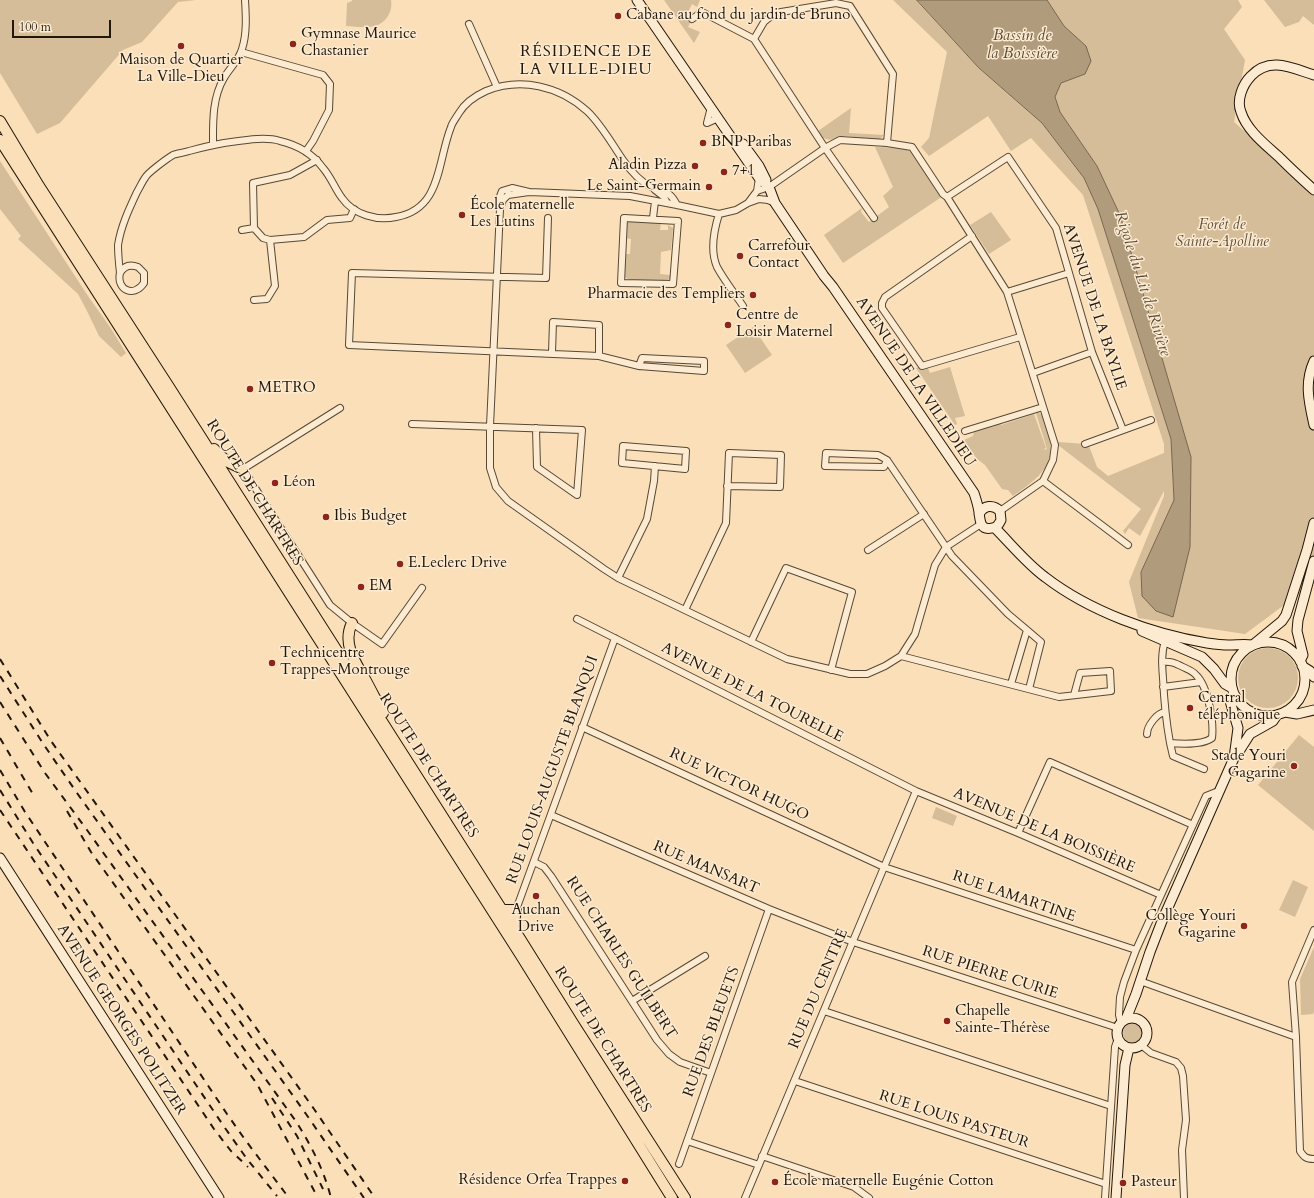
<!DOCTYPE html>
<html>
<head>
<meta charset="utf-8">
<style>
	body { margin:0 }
	#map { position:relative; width:1314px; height:1198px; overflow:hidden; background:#fadfb8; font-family:Cardo,serif }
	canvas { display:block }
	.scale { position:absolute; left:12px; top:20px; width:99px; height:18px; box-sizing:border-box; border:2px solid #21170a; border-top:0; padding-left:5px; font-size:12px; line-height:14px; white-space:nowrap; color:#21170a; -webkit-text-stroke:3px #fcead1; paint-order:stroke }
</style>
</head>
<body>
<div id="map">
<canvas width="1314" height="1198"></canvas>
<div class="scale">100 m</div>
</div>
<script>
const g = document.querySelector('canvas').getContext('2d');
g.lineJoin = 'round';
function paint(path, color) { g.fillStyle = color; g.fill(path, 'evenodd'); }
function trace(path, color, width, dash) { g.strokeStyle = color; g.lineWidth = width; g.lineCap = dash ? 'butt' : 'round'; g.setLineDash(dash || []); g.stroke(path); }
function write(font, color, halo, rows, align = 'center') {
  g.font = font + ' Cardo,serif'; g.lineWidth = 3; g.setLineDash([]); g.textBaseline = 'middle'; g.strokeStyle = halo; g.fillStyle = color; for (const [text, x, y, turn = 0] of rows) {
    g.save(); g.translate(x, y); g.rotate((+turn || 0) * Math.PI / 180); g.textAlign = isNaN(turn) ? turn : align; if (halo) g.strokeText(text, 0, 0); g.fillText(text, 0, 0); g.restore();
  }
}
paint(new Path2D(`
	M0,0H196L178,2L142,42L123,50L60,123L37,134L0,73Z
	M352,0H391C392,6 391,11 388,16C379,31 361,27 346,26L347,3L352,1Z
	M664,0H700L697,7L692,4L685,18L691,21L688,27L700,32L694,43Z
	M893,0H917L979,68L1042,123L1084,178L1098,209L1171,439L1174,500L1141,572L1142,596L1191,457L1120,215L1097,166L1060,112L1055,97L1061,83L1085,74L1086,46L1064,26L1047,0H1238L1242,7L1224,29L1245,60L1234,122L1314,193V583L1245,634L1138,618L1129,582L1164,496V491L1140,536L1129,528L1125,534L1123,531L1141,509L1058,445V442L1085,444L1089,446L1097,467L1108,476L1164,453V444L1083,195L1031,138L1011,151L988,116L929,156L921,147L929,138L947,52Z
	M1264,0H1314V25L1303,16L1299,22L1285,27Z
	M851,108L849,133L884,135L879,140L845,136L830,140L823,138L818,131Z
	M875,147C886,148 901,146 912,152L941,195L940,198L843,263L824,235L862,208L861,212L869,222L889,207L883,196L893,187Z
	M0,161L88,296L110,327L126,353L121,357L99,336L87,311L78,294L18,239L21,236L0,209Z
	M991,212L1011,240L989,254L970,225Z
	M628,220L661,223L660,230H668V225L673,228L671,250L661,252L660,274L670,275V278L666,281C657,281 636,282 628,279C625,278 625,277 623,274L624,254H630L631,239L625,238L627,223Z
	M753,327L772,355L745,373L726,345Z
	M921,366H927L930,373L950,367L965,416L955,418L957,424L955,425L916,368Z
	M1038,412C1045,416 1045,423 1048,431C1058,464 1038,479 1013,496L1008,490L1002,489L985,465L976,458L964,440L973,436L974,431L1000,423L1001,425L1034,414L1046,448L1043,450L1047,449L1036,413Z
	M1238 678a30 30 0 1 1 60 0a30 30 0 1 1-60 0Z
	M1299,735L1314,747V831L1258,785Z
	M936,807L957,816L953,826L932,818Z
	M1293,880L1308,887L1295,917L1279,910Z
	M1314,947V1011L1313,1014L1301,1015L1300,979Z
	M1123 1033a10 10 0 1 1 20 0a10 10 0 1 1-20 0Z`), '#d5bd9a');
const water = new Path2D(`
	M917,0H1047L1064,26L1086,46L1091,61L1085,74L1061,83L1055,97L1060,112L1097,166L1120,215L1191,457L1190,547L1173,617L1156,611L1142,596L1141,572L1174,500L1171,439L1098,209L1084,178L1042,123L979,68Z`);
paint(water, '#b09b7d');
trace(water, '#77664f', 1);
const street = new Path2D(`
	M692,19L702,12L754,39
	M469,24L497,87
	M241,52L323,75L330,84L329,110L313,141L306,151
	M710,107V111L707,123L716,119H719
	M213,145C213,123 212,98 224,78C229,69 239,60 242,49C247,34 246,16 245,0
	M655,190L664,197L667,203
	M757,191L769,187L825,148L840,140L887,143L912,147L943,194L947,197L1007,292L1055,445L1053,460L1043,481L1000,511
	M529,192L512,188L502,191L499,199L500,209L503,200L508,195L529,192L630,196L677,205L719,214L736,210L748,203L759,199L768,200L775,203
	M947,197L1008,157L1056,228L1092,352L1123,430
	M748,203L757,191L759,178
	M500,209L490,426V468L496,487L508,501L604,569L618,578L787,659L850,674H867L885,666L901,656L915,634L935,565L946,547L981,524
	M719,214C714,230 710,251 717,267C724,280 735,294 743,306
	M548,218L546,278L352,273L349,345L599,356L639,366L704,371V361L642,358L639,366
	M624,218L678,221L673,284L621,283Z
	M653,218L655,201
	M874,218L825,148L754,39L764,22L775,13L836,3L850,6L893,74L887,143
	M254,228L263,238L270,240
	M242,230L254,228L253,183L290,175L317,160
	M972,236L885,297L882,303V308L922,366L1020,337
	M120,273C124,266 130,264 138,267L144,273V283C134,298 116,290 120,273C119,264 118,254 118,245C121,226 129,209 137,192C140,187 142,182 145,178C147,173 168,158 173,155C177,153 184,153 189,151C200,148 212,145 224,143C240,141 264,136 280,141C297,145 312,153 323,168C331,177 335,189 342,198C354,215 377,221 396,217C442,209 437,162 451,127C452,123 456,118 459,113C465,103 475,96 486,91C521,77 559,86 587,111C601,124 612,144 623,160C630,170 639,181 651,187C663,193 669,189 677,205
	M1007,292L1069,273
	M254,300L267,299L275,286L270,240L304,237L327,220L350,218L354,209
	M552,353L553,322L599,325V356
	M1033,373L1092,352
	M340,408L243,469L330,605L352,623L382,644L422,588
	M412,424L582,430L577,495L537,467L536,428
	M965,431L1043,407
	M1085,444L1151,420
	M623,446L686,451L685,469L622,463Z
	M887,460L884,467L825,466L826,453L878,455L887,460L952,556L1008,614L1027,630
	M1043,481L1128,545
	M868,550L924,514
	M618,578L647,519L654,481L655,466
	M685,610L726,523L729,453L781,455L780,487L727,486
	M577,619L916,791L1018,833L1161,895
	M751,642L786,568L852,592L831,670
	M901,656L1059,697L1111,691L1110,671L1080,673L1074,695
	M1162,662C1171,661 1175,663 1183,667C1187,669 1193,671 1196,675C1208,686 1214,722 1212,738C1203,745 1182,744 1170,743C1166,721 1164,700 1163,678C1162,666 1161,653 1165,641
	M1011,684L1027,630L1041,642L1029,689
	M1163,687L1201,682
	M582,727L884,867L1136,950
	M1147,734C1147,726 1157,713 1165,712
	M1170,743L1173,756L1204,769
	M551,815L769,909L853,942L1118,1028
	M1018,833L1050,762L1193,825
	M534,862L544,867L551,876L657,1040L669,1054L680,1062L711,1073
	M516,910L615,638
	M1314,930L1292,982L1296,1037L1300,1151C1304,1157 1306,1159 1314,1159
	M1140,981L1296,1037
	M632,1001L705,956
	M824,1011L1111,1106
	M1121,1023L1119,1015L1120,997L1124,982L1136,950L1206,796L1221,790
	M1141,1045L1151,1053L1176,1062L1181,1068L1183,1076L1186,1120L1182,1150L1184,1198
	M795,1081L1106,1184
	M687,1141L759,1165
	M762,1156L854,1187L869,1198
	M679,1164L769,909
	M745,1198L916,791
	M1105,1198L1115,1047L1118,1038`);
const secondary = new Path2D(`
	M637,0L759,178L769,187L775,203L824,276L833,287L974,493C976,499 978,505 979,512C980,520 980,531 992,528C997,528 999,524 1001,520L1000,511C993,504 984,505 979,514
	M1314,75C1292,68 1270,56 1251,76C1243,84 1236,100 1241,112C1247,131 1266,145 1280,158C1291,169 1303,180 1314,190
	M743,144L759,166L766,180
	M1314,361C1304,383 1309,402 1314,425
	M995,528C1011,544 1026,563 1045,577C1089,611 1152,634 1207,643C1214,644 1222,645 1228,645C1237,645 1244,644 1253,645
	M1142,631L1202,657L1214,669L1225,684L1232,688
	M1231 679a37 37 0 1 1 74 0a37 37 0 1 1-74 0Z
	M1254,644L1282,621L1286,615L1307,550L1314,523
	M1300,661L1303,655L1297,631L1298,620L1314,561
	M1302,666L1310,671L1314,677
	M1285,712L1297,714L1314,710
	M1236,756L1250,734L1273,721L1277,715
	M0,858L219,1198
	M1117 1033a15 15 0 1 1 30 0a15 15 0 1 1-30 0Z
	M1126,1019L1136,994L1150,952L1162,921L1234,758L1238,728L1230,701L1234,694
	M1116,1198L1125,1065L1129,1048`);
const primary = new Path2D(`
	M0,121L39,186L169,387L502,910L574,1025L685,1198
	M0,140L520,954L672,1198
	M214,449L226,461L243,469
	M352,623C342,643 355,662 365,679C371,690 377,702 383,713
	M502,910H516L513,928`);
trace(street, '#574936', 8);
trace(secondary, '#21170a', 11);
trace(primary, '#21170a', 12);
trace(street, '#fcead1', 6);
trace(secondary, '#fcead1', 9);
trace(primary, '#fadfb8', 10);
trace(new Path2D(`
	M0,659L51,741L314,1109L375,1198
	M0,676L44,745L77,793L306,1114L364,1198
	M0,702L45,773L87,830L295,1120C311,1145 324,1170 331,1198
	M0,738L34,796
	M0,770L25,812L227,1114L246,1141L289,1198
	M0,790L33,843L225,1128L247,1159L277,1196
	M0,810L214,1129L231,1151L248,1167
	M67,811L91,852L257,1084L318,1198
	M272,1098L297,1136L323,1189`), '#21170a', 2, [7, 7]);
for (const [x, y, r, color] of [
	[618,16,4,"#8f2418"],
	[293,44,4,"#8f2418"],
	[181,46,4,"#8f2418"],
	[703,143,4,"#8f2418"],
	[695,166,4,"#8f2418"],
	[724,172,4,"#8f2418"],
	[709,187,4,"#8f2418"],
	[462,215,4,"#8f2418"],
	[740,256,4,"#8f2418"],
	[753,295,4,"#8f2418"],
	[728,325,4,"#8f2418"],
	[250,389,4,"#8f2418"],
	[275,483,4,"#8f2418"],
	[326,517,4,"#8f2418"],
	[400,564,4,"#8f2418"],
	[361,587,4,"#8f2418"],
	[272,663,4,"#8f2418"],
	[1190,708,4,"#8f2418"],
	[1294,766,4,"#8f2418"],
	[536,896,4,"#8f2418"],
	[1244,926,4,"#8f2418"],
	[947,1021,4,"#8f2418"],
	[625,1181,4,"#8f2418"],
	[775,1182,4,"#8f2418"],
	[1123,1183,4,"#8f2418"]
]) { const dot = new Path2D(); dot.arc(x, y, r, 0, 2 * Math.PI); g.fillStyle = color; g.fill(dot); trace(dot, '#fcead1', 1.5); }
write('15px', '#21170a', '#fcead1', [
	["Cabane au fond du jardin de Bruno",626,16],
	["Gymnase Maurice",301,35],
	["Chastanier",301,52],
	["Maison de Quartier",181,61,"center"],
	["La Ville-Dieu",181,78,"center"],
	["BNP Paribas",711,143],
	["Aladin Pizza",687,166,"right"],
	["7+1",732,172],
	["Le Saint-Germain",701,187,"right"],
	["École maternelle",470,206],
	["Les Lutins",470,223],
	["Carrefour",748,247],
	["Contact",748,264],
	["Pharmacie des Templiers",745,295,"right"],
	["Centre de",736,316],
	["Loisir Maternel",736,333],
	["METRO",258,389],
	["Léon",283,483],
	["Ibis Budget",334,517],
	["E.Leclerc Drive",408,564],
	["EM",369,587],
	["Technicentre",280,654],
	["Trappes-Montrouge",280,671],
	["Central",1198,699],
	["téléphonique",1198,716],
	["Stade Youri",1286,757,"right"],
	["Gagarine",1286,774,"right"],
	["Auchan",536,911,"center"],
	["Drive",536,928,"center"],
	["Collège Youri",1236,917,"right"],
	["Gagarine",1236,934,"right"],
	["Chapelle",955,1012],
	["Sainte-Thérèse",955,1029],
	["Résidence Orfea Trappes",617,1181,"right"],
	["École maternelle Eugénie Cotton",783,1182],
	["Pasteur",1131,1183]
], 'left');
write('italic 15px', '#60513c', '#fcead1', [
	["Forêt de",1222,226],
	["Sainte-Apolline",1222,243]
]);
write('15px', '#21170a', '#fcead1', [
	["AVENUE DE LA BAYLIE",1094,307,72],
	["AVENUE DE LA VILLEDIEU",915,382,56],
	["ROUTE DE CHARTRES",254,493,58],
	["AVENUE DE LA TOURELLE",752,693,27],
	["ROUTE DE CHARTRES",428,766,57],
	["RUE LOUIS-AUGUSTE BLANQUI",553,770,-70],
	["RUE VICTOR HUGO",739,785,25],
	["AVENUE DE LA BOISSIÈRE",1044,831,23],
	["RUE MANSART",706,868,23],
	["RUE LAMARTINE",1014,897,19],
	["RUE CHARLES GUILBERT",621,958,57],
	["RUE PIERRE CURIE",990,973,18],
	["RUE DU CENTRE",819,989,-67],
	["AVENUE GEORGES POLITZER",121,1020,57],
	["RUE DES BLEUETS",712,1032,-70],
	["ROUTE DE CHARTRES",602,1040,58],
	["RUE LOUIS PASTEUR",954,1120,18]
]);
write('italic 16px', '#5a4c38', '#fcead1', [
	["Bassin de",1022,36],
	["la Boissière",1022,54],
	["Rigole du Lit de Rivière",1142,284,72]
]);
g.letterSpacing = '1px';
write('16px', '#21170a', '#fcead1', [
	["RÉSIDENCE DE",586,52],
	["LA VILLE-DIEU",586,70]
]);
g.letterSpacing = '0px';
</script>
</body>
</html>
